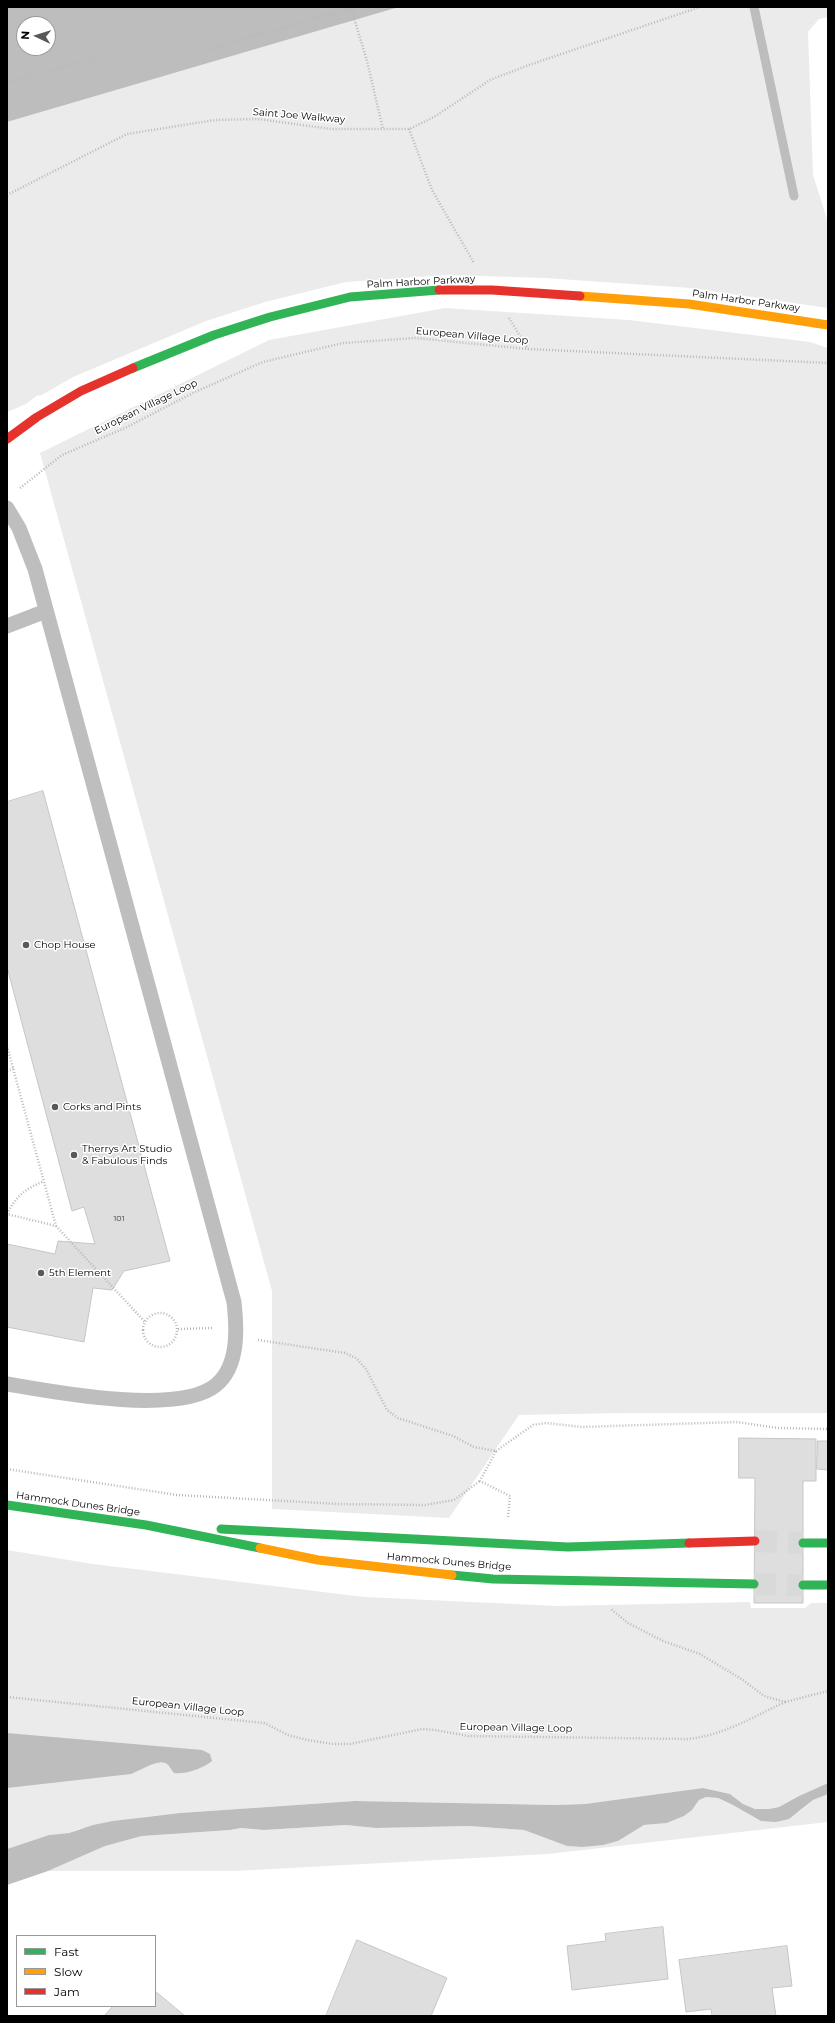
<!DOCTYPE html>
<html>
<head>
<meta charset="utf-8">
<style>
	body { margin:0 }
	#map { position:relative; width:835px; height:2023px; overflow:hidden; background:#fff; font-family:Montserrat,sans-serif }
	canvas { display:block }
	.frame { position:absolute; inset:0; border:8px solid #000; pointer-events:none }
	.legend { position:absolute; left:16px; top:1935px; width:140px; height:72px; box-sizing:border-box; background:#fff; border:1px solid #999; margin:0; padding:5px 7px; list-style:none; font-size:12px; color:#000 }
	.legend li { display:flex; align-items:center; gap:8px; height:20px }
	.legend b { width:20px; border:1px solid #999 }
	.north { position:absolute; left:16px; top:16px; width:40px; height:40px; box-sizing:border-box; background:#fff; border:1px solid #999; border-radius:50%; rotate:274deg; font-size:11px; font-weight:700; line-height:16px; text-align:center; color:#000 }
	.north::after { content:''; display:block; margin:auto; width:14px; height:18px; background:#595959; clip-path:polygon(50% 0,100% 100%,50% 72%,0 100%) }
</style>
</head>
<body>
<div id="map">
<canvas width="835" height="2023"></canvas>
<div class="frame"></div>
<ul class="legend">
<li><b style="height:5px;background:#30b455"></b>Fast</li>
<li><b style="height:5px;background:#ff9f0a"></b>Slow</li>
<li><b style="height:5px;background:#e5322d"></b>Jam</li>
</ul>
<div class="north">N</div>
</div>
<script>
const g = document.querySelector('canvas').getContext('2d');
g.lineJoin = 'round';
function paint(path, color) { g.fillStyle = color; g.fill(path, 'evenodd'); }
function trace(path, color, width, dash) { g.strokeStyle = color; g.lineWidth = width; g.lineCap = dash ? 'butt' : 'round'; g.setLineDash(dash || []); g.stroke(path); }
function write(font, color, halo, rows, align = 'center') {
  g.font = font + ' Montserrat,sans-serif'; g.lineWidth = 3; g.setLineDash([]); g.textBaseline = 'middle'; g.strokeStyle = halo; g.fillStyle = color; for (const [text, x, y, turn = 0] of rows) {
    g.save(); g.translate(x, y); g.rotate((+turn || 0) * Math.PI / 180); g.textAlign = isNaN(turn) ? turn : align; if (halo) g.strokeText(text, 0, 0); g.fillText(text, 0, 0); g.restore();
  }
}
paint(new Path2D(`
	M399,7H828V17L819,19L808,32L813,175L828,222V308L690,288L545,278L446,275L346,282L265,302L206,321L73,377L40,396L38,395L26,404L7,412V122Z
	M445,308L629,320L810,342L828,348V1413H621L519,1415L449,1518L272,1509V1291L40,453L269,340Z
	M7,1550L93,1564L364,1597L557,1606L750,1602L751,1608H805L811,1603H828V1783L799,1796L779,1807L769,1809H755L743,1804L730,1794L703,1788L585,1804L555,1805L355,1801L181,1813L144,1817L79,1829L69,1833L49,1835L7,1849Z
	M828,1794V1822L548,1854L235,1871H48L105,1846L142,1836L230,1830L241,1828L264,1830L346,1825L376,1828L469,1826L524,1830L567,1846L582,1847L618,1841L644,1825L667,1823L684,1816L692,1810L699,1800L706,1797L718,1798L731,1804L761,1821L799,1812L813,1800Z`), '#ebebeb');
paint(new Path2D(`
	M7,7H399L7,122ZM24,24H48V48H24Z
	M7,1733L202,1750L210,1754L212,1761C204,1768 185,1775 174,1773C171,1770 169,1764 165,1763C158,1759 139,1771 131,1774L7,1788Z
	M828,1783V1794L813,1800L789,1819L776,1822L761,1821L731,1804L718,1798L706,1797L699,1800L692,1810L684,1816L667,1823L644,1825L618,1841L603,1845L582,1847L567,1846L524,1830L469,1826L376,1828L346,1825L264,1830L241,1828L230,1830L142,1836L105,1846L48,1871L7,1885V1849L49,1835L69,1833L93,1825L113,1821L180,1813L355,1801L555,1805L585,1804L703,1788L730,1794L743,1804L755,1809H769L779,1807L799,1796Z`), '#bdbdbd');
trace(new Path2D(`
	M754,7L794,196`), '#bdbdbd', 9);
const building = new Path2D(`
	M43,791L170,1261L124,1271L112,1290L93,1288L84,1342L7,1327V1244L55,1254L58,1241L95,1244L84,1207L72,1211L7,967V802Z
	M739,1438L816,1439V1481H803V1603H754L755,1478H739Z
	M818,1441H828V1470L817,1469Z
	M663,1927L668,1979L572,1990L567,1946L606,1941L605,1934Z
	M357,1940L447,1978L431,2016H326Z
	M787,1946L792,1986L772,1988L776,2016H712L711,2009L686,2012L679,1960Z
	M155,1991L185,2016H104L113,2006H155Z`);
paint(building, '#dedede');
trace(building, '#c6c6c6', 1);
trace(new Path2D(`
	M755,1541L803,1543
	M754,1584L803,1585`), '#d9d9d9', 22, [22, 11]);
trace(new Path2D(`
	M351,8L367,61L383,129
	M188,55L355,7
	M7,83L97,57
	M409,129L432,190L474,263
	M7,195L127,134L215,120L258,119L331,129H409L434,117L490,80L529,65L700,7
	M509,318L528,349
	M20,488L62,455L125,428L195,392L263,362L343,343L415,338L528,349L828,363
	M7,1046L56,1226L7,1214
	M7,1071L15,1068
	M7,1214C18,1194 24,1190 44,1181
	M56,1226L145,1322
	M143 1330a17 17 0 1 1 34 0a17 17 0 1 1-34 0Z
	M178,1329L213,1328
	M258,1340L345,1353L356,1358L366,1369L387,1410L398,1418L453,1436L474,1447L496,1451L480,1481L510,1496L508,1517
	M496,1451L533,1425L546,1423L582,1427L736,1422L778,1428L828,1429
	M7,1469L177,1495L339,1504L425,1505L454,1500L480,1481
	M7,1697L264,1723L288,1735L307,1740L333,1744H350L422,1729L435,1730L468,1736L687,1739C722,1736 753,1717 785,1702L764,1696L743,1680L700,1654L663,1641L628,1623L611,1609
	M785,1702L828,1691`), '#b9b9b9', 2.5, [1, 2]);
trace(new Path2D(`
	M7,508L19,528L35,569L234,1302C237,1329 239,1366 216,1385C179,1416 53,1392 7,1384
	M7,626L46,611`), '#bebebe', 15);
trace(new Path2D(`
	M133,368L214,335L270,317L350,297L439,290
	M7,1505L146,1525L260,1548
	M221,1529L568,1547L689,1543
	M803,1543H828
	M452,1575L493,1579L754,1584
	M803,1585H828`), '#30b455', 9);
trace(new Path2D(`
	M580,296L689,304L828,325
	M260,1548L318,1560L452,1575`), '#ff9f0a', 9);
trace(new Path2D(`
	M439,290H492L580,296
	M7,439L37,417L81,391L133,368
	M689,1543L755,1541`), '#e5322d', 9);
for (const [x, y, r, color] of [
	[26,945,4,"#595959"],
	[55,1107,4,"#595959"],
	[74,1155,4,"#595959"],
	[41,1273,4,"#595959"]
]) { const dot = new Path2D(); dot.arc(x, y, r, 0, 2 * Math.PI); g.fillStyle = color; g.fill(dot); trace(dot, '#fff', 1.5); }
write('8px', '#383838', null, [
	["101",119,1219]
]);
write('10px', '#000', '#fff', [
	["Saint Joe Walkway",299,116,5],
	["Palm Harbor Parkway",421,282,-3],
	["Palm Harbor Parkway",746,301,8],
	["European Village Loop",472,336,5],
	["European Village Loop",146,407,-26],
	["Hammock Dunes Bridge",78,1504,8],
	["Hammock Dunes Bridge",449,1562,5],
	["European Village Loop",188,1707,6],
	["European Village Loop",516,1728,1]
]);
write('10px', '#000', '#fff', [
	["Chop House",34,945],
	["Corks and Pints",63,1107],
	["Therrys Art Studio",82,1149],
	["& Fabulous Finds",82,1161],
	["5th Element",49,1273]
], 'left');
</script>
</body>
</html>
